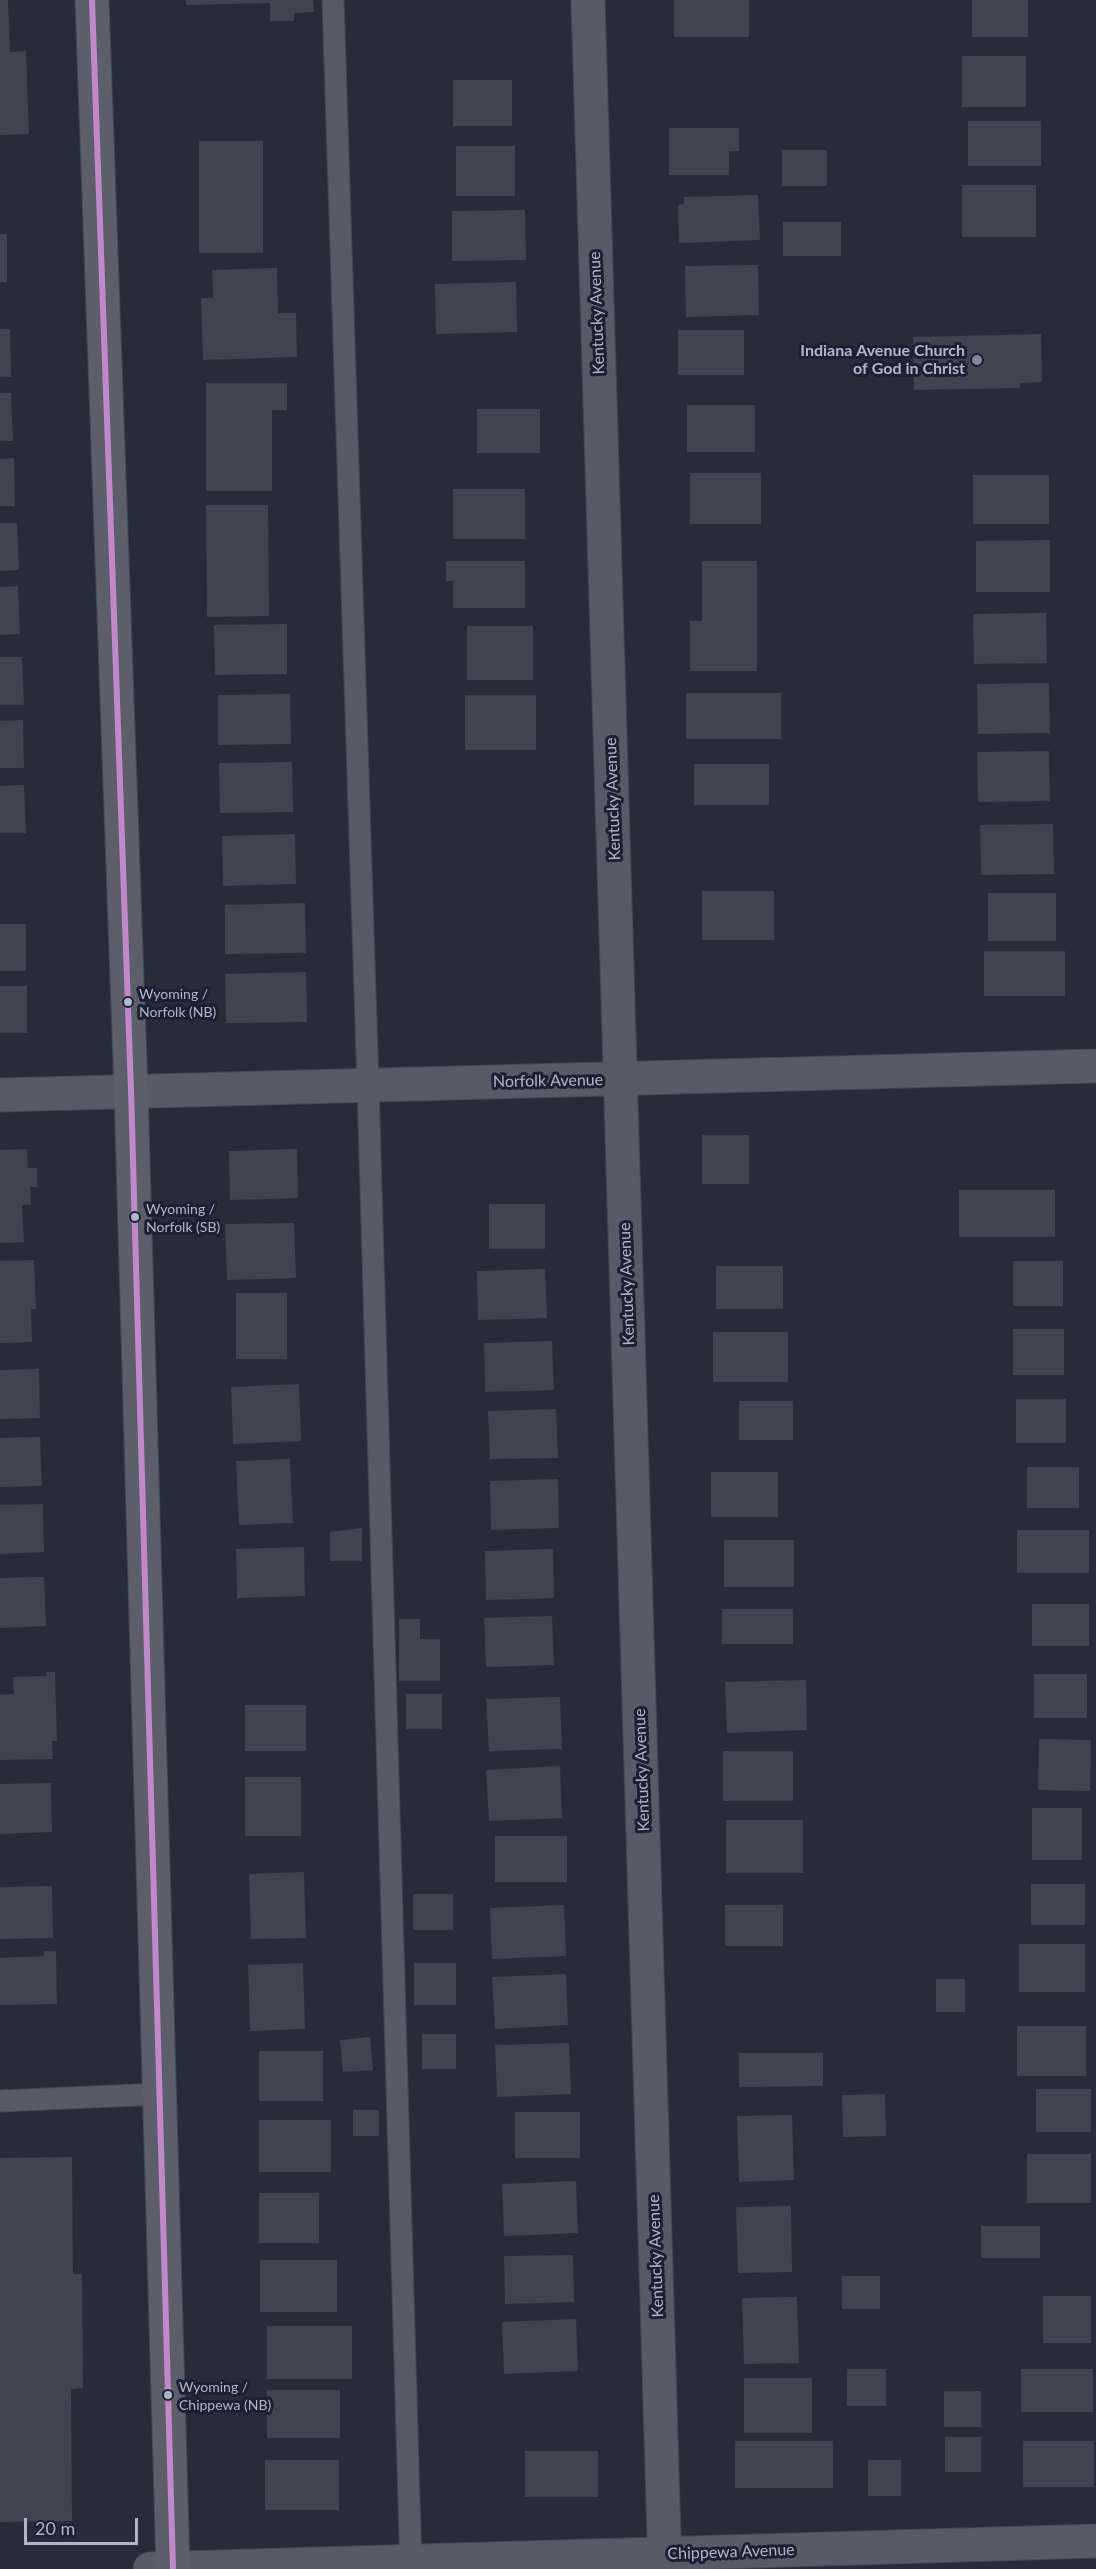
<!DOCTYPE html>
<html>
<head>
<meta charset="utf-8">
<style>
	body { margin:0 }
	#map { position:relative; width:1096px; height:2569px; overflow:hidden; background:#282c38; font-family:Lato,sans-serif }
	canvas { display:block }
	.scale { position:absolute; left:24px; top:2518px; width:114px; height:27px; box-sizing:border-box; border:3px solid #b1b5c9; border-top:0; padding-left:8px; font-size:18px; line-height:21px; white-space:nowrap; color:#b1b5c9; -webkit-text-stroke:4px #1b2033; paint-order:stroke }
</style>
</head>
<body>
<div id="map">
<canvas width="1096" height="2569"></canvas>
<div class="scale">20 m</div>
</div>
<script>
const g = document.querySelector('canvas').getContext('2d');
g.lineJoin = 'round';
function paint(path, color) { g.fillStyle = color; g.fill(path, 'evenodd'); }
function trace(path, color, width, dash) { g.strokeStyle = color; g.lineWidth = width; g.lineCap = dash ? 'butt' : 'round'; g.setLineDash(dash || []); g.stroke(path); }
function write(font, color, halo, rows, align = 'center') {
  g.font = font + ' Lato,sans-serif'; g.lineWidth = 6; g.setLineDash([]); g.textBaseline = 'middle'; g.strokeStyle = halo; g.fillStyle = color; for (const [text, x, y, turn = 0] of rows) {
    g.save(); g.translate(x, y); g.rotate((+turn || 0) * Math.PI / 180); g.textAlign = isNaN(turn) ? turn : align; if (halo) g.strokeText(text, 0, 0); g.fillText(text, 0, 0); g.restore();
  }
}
paint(new Path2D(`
	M0,0H8L10,52L26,51L29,134L0,135Z
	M186,0H313L314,12L294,13V21H270V3L186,5Z
	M674,0H749V37H674Z
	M972,0H1028V37H972Z
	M962,56H1026V107H962Z
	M453,80H512V126H453Z
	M968,121H1041V166H968Z
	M669,128H739V151H729V175H669Z
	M199,141H263V253H199Z
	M456,146H515V196H456Z
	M782,150H827V186H782Z
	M962,185H1036V237H962Z
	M758,195L760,240L679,243L678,205L684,204V197Z
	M525,210L526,260L452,261V211Z
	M783,222H841V256H783Z
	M0,234H7V282H0Z
	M758,265L759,315L686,317L685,266Z
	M277,268L278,313H296L297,357L203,360L201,298H213L212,270Z
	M516,282L517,332L436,334L435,284Z
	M0,329H10L11,377H0Z
	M678,330H744V375H678Z
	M1041,334L1042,382L1020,383V388L914,390L913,337Z
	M206,383H287V410H272V491H206Z
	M0,393H11L13,441H0Z
	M687,405H755V452H687Z
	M477,409H540V453H477Z
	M14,458L15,506H0V459Z
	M690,473H761V524H690Z
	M973,475H1049V524H973Z
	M453,489H525V539H453Z
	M206,505H268L269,616L207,617Z
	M0,523H17L19,570L0,571Z
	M1050,540V592H976V541Z
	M446,561H525V608H453V581H446Z
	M702,561H757V671H690V621H702Z
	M18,586L20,634L0,635V587Z
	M1046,613L1047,663L974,664L973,614Z
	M287,624V674L215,675L214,625Z
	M467,626H533V680H467Z
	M0,657H22L24,705H0Z
	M1049,683L1050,733L978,734L977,684Z
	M686,693H781V739H686Z
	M290,694L291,744L218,745V695Z
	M465,695H536V750H465Z
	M23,720L24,768H0V721Z
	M1049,751L1050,801L978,802L977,752Z
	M292,762L293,812L220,813L219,763Z
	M694,764H769V805H694Z
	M24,785L26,833H0V786Z
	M1053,824L1054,874L981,875L980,825Z
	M295,834L296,884L223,886L222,836Z
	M702,891H774V940H702Z
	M988,893H1056V941H988Z
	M305,903L306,953L225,954V905Z
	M0,924H26V971H0Z
	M984,951H1065V996H984Z
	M306,972L307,1022L226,1023L225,974Z
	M0,986H27V1033H0Z
	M702,1135H749V1184H702Z
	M27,1149L28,1168H37V1187H30L31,1205H22L24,1242L0,1243V1150Z
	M297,1149L298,1198L230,1200L229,1151Z
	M959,1190H1055V1237H959Z
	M489,1204H545V1249H489Z
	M294,1223L296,1278L227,1280L225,1224Z
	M34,1260L36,1309H31L32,1342L0,1343V1261Z
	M1013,1261H1063V1306H1013Z
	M716,1266H783V1309H716Z
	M545,1269L547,1318L478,1320L477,1271Z
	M236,1293H287V1359H236Z
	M1013,1329H1064V1375H1013Z
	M713,1332H788V1382H713Z
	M552,1341L554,1390L485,1392L484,1343Z
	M39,1369L40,1418L0,1419V1370Z
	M299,1384L301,1441L233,1444L231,1387Z
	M1016,1399H1066V1443H1016Z
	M739,1401H793V1440H739Z
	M556,1409L558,1458L490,1459L488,1411Z
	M40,1437L42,1486L0,1487V1438Z
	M290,1459L293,1523L239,1525L236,1461Z
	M1027,1467H1079V1508H1027Z
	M711,1472H778V1517H711Z
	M558,1479L559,1528L491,1530L490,1481Z
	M43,1504L44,1552L0,1554V1505Z
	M362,1528V1561H330V1532Z
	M1017,1530H1089V1573H1017Z
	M724,1540H794V1587H724Z
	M304,1547L305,1596L237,1598L236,1549Z
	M553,1549L554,1598L486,1600L485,1551Z
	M44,1577L46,1626L0,1628V1578Z
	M1032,1604H1089V1646H1032Z
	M722,1609H793V1644H722Z
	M552,1616L554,1665L486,1667L484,1618Z
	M399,1619H420V1639H440V1681H399Z
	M46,1672H55L57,1741H52L53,1759L0,1760V1695L14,1694L13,1677L47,1676Z
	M1034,1674H1087V1718H1034Z
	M806,1680L807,1730L727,1733L725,1682Z
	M406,1694H442V1729H406Z
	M560,1697L562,1749L489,1751L486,1699Z
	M245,1705H306V1751H245Z
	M1039,1739L1091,1740L1090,1791L1038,1790Z
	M723,1751H793V1801H723Z
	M560,1766L562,1818L489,1821L486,1770Z
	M245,1777H301V1836H245Z
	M51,1783L52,1832L0,1834V1784Z
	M1032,1808H1082V1860H1032Z
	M726,1820H803V1873H726Z
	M495,1836H567V1882H495Z
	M304,1872L306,1938L251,1939L249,1874Z
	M1031,1884H1085V1925H1031Z
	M52,1886L53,1938L0,1939V1887Z
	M413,1894H453V1930H413Z
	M564,1905L566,1956L492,1959L490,1908Z
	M725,1905H783V1946H725Z
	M1019,1944H1085V1992H1019Z
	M44,1951H56L57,2004L0,2005V1958L44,1956Z
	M303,1963L305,2029L250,2031L248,1965Z
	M414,1963H456V2005H414Z
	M566,1974L568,2025L495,2029L492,1977Z
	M936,1979H965V2012H936Z
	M1017,2026H1086V2076H1017Z
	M422,2034H456V2069H422Z
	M370,2037L373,2070L343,2072L340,2040Z
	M569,2043L571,2094L497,2097L495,2045Z
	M259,2051H323V2101H259Z
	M739,2053H823V2086L739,2087Z
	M1036,2089H1091V2132H1036Z
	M885,2094L886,2136L843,2137L842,2095Z
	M353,2110H379V2136H353Z
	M515,2112H580V2158H515Z
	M792,2115L794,2180L739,2182L737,2116Z
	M259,2120H331V2172H259Z
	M1027,2154H1091V2203H1027Z
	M72,2157L73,2274H82L83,2388L71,2389L72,2521L0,2522V2158Z
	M576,2181L578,2233L504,2236L502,2184Z
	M259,2193H319V2243H259Z
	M791,2206L792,2272L738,2273L736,2207Z
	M981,2226H1040V2258H981Z
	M573,2255L574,2302L505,2304L504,2256Z
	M260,2260H337V2312H260Z
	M842,2276H880V2309H842Z
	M1043,2296H1091V2343H1043Z
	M797,2297L799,2363L744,2364L742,2298Z
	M576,2319L578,2371L504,2374L502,2322Z
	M267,2326H352V2379H267Z
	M847,2369H886V2406H847Z
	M1021,2369H1093V2412H1021Z
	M744,2378H812V2433H744Z
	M267,2390H340V2438H267Z
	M944,2391H981V2427H944Z
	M945,2437H981V2472H945Z
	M735,2441H833V2488H735Z
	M1023,2441H1094V2487H1023Z
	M525,2451H598V2497H525Z
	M265,2460H339V2510H265Z
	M868,2460H901V2496H868Z`), '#41444e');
const lane = new Path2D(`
	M333,0L368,1085L411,2569
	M0,2101L159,2094`);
const street = new Path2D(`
	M588,0L665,2569
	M0,1095L1096,1066
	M150,2569L1096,2541`);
const secondary = new Path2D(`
	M92,0L131,1090L173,2569`);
trace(lane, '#454751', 23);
trace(street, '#454751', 35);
trace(secondary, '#454751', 35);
trace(lane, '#585a65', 21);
trace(street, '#585a65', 33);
trace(secondary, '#5c5f6a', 33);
trace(new Path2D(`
	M92,0L131,1090L173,2569`), '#c189c9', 6);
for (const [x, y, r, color] of [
	[977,360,6,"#818596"],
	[128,1002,5,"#b1b5c9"],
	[135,1217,5,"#b1b5c9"],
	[168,2395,5,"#b1b5c9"]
]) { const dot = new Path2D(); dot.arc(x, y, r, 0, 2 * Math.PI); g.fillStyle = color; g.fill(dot); trace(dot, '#1b2033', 2); }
write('14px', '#b1b5c9', '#1b2033', [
	["Wyoming /",139,994],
	["Norfolk (NB)",139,1012],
	["Wyoming /",146,1209],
	["Norfolk (SB)",146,1227],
	["Wyoming /",179,2387],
	["Chippewa (NB)",179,2405]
], 'left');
write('16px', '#b1b5c9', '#1b2033', [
	["Kentucky Avenue",597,313,-92],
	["Kentucky Avenue",613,799,-92],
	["Norfolk Avenue",548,1081,-1],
	["Kentucky Avenue",627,1284,-92],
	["Kentucky Avenue",642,1770,-92],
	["Kentucky Avenue",656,2256,-92],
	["Chippewa Avenue",731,2552,-2]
]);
write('bold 16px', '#b1b5c9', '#1b2033', [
	["Indiana Avenue Church",965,351],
	["of God in Christ",965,369]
], 'right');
</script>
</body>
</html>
